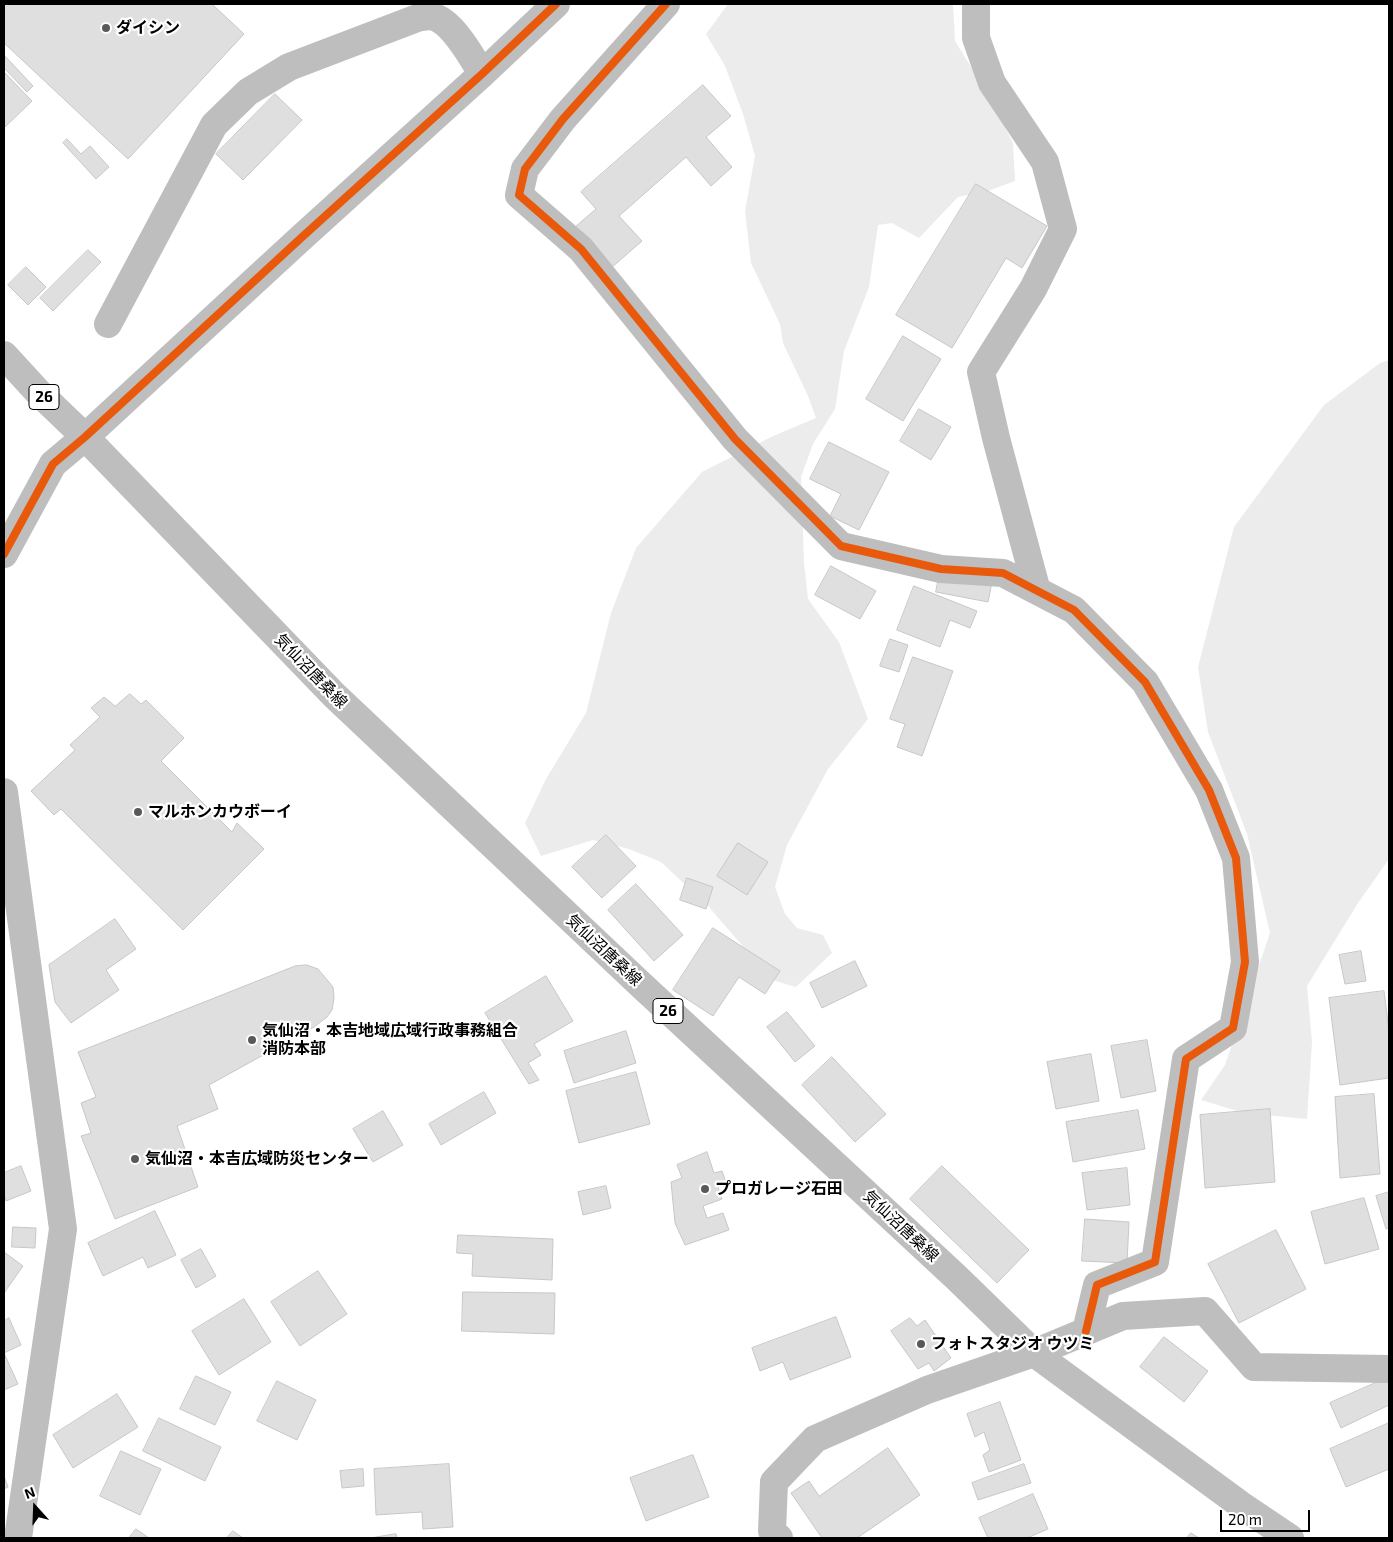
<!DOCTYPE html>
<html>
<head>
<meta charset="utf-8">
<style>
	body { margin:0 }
	#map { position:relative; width:1393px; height:1542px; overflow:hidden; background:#fff; font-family:"Exo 2",sans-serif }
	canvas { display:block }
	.frame { position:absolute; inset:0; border:5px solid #000; pointer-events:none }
	.north { position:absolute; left:10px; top:1482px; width:50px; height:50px; -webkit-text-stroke:4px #fff; paint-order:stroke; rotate:340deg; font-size:14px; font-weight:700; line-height:20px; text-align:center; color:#000 }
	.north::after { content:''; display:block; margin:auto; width:18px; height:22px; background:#000; clip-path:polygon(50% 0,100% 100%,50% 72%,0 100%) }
	.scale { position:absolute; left:1220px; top:1510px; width:90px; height:22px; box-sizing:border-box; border:2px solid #000; border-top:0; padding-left:6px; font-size:15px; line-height:18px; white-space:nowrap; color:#000; -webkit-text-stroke:4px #fff; paint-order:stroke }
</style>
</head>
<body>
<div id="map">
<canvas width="1393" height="1542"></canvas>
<div class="frame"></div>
<div class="north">N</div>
<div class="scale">20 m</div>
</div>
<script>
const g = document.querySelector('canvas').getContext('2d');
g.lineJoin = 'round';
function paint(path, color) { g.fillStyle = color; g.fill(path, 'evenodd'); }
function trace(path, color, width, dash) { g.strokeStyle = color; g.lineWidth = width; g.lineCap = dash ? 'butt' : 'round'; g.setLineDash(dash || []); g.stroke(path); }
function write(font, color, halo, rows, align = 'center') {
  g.font = font + ' "Exo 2","Noto Sans JP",sans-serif'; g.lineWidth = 4.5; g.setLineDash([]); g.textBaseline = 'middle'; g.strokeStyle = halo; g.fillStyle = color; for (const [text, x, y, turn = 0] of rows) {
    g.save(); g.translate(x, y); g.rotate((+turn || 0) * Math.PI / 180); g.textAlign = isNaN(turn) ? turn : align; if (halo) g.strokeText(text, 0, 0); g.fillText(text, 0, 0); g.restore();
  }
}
paint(new Path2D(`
	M728,4H953L955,41L989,96L1013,143L1015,181L988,191L958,197L919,238L892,223L878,225L869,287L844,351L835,409L813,444L801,477L804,562L808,599L839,642L868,719L828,769L787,845L775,887L785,914L797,928L823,935L832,953L796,987L772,980L708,906L661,862L629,849L593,840L541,856L525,823L546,779L586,713L611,613L636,548L702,472L771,437L816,418L808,396L783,343L780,324L751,263L745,211L755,156L743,114L725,66L706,34Z
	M1389,360V859L1358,903L1307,986L1312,1042L1307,1119L1244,1113L1201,1100L1225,1065L1270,933L1247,834L1208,732L1198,667L1234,527L1324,405L1380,363Z`), '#ececec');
const building = new Path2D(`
	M4,4H212L244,34L128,159L4,43Z
	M4,55L33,86L27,92L4,68Z
	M4,72L32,101L4,128Z
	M703,85L731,116L706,137L732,167L711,186L686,157L619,216L642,241L611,268L575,227L596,209L581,192Z
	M275,94L302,120L243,180L216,154Z
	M67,139L81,154L90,146L109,167L96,179L63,143Z
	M976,184L1047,226L1022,268L1006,258L952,348L896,315Z
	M88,250L101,262L53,311L40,298Z
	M26,267L46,287L28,305L8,285Z
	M903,336L941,359L903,421L866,399Z
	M919,409L951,427L931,460L900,441Z
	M829,442L889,472L859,530L830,516L841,494L810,479Z
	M831,566L876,591L860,619L815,595Z
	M940,572L992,582L988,602L936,592Z
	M914,586L977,611L970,628L950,620L940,647L897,630Z
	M890,639L908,645L899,672L880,666Z
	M913,657L953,671L922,756L897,747L905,724L890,719Z
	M130,694L141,704L146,700L184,738L161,761L232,832L237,823L264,849L183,930L61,809L54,815L31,791L75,750L70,745L100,717L91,708L104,697L115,706Z
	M606,835L636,866L602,898L572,867Z
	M738,843L768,862L747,895L717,876Z
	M687,878L713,887L706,909L680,900Z
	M636,884L683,935L654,961L608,910Z
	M115,919L136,949L106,970L119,990L71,1023L55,1002L49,965Z
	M713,928L780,971L765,994L739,977L713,1016L673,990Z
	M1361,951L1366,981L1345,984L1339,955Z
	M855,961L867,986L822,1008L810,983Z
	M307,965L318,969L333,987L334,998L332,1010L327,1017L314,1027L209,1085L218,1109L177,1126L198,1187L115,1219L81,1136L91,1133L81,1103L96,1097L78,1052L295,966Z
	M546,976L573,1021L534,1044L541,1055L528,1063L539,1080L529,1084L485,1013Z
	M1384,991L1389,1031V1078L1340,1085L1329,998Z
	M787,1012L815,1046L795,1062L767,1027Z
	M626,1031L636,1063L574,1083L564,1051Z
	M1147,1040L1156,1091L1121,1098L1111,1046Z
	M1091,1054L1099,1101L1056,1109L1047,1062Z
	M832,1057L886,1114L855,1142L802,1085Z
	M636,1072L650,1124L579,1143L566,1091Z
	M484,1092L496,1113L441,1145L429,1124Z
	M1374,1094L1380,1174L1340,1178L1335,1097Z
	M1270,1109L1275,1182L1205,1188L1200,1115Z
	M1138,1110L1145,1149L1073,1162L1066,1122Z
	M383,1111L403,1145L373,1162L353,1129Z
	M707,1152L714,1173L722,1171L726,1182L717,1184L722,1199L703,1206L707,1218L723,1213L729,1230L685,1245L675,1223L671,1182L682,1178L677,1165Z
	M21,1166L31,1191L6,1201L4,1195V1173Z
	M942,1166L1029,1250L997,1283L910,1199Z
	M1127,1168L1130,1205L1087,1210L1082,1173Z
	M606,1186L611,1208L583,1215L578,1192Z
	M1389,1192V1228L1386,1229L1376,1196Z
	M1364,1198L1379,1249L1325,1264L1311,1212Z
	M155,1211L176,1255L148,1268L143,1257L103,1276L88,1243Z
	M1085,1219L1129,1222L1127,1263L1082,1261Z
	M13,1227L36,1228L35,1248L12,1247Z
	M1276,1230L1306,1289L1239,1323L1208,1264Z
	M458,1235L553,1239L552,1280L472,1276L473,1254L457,1253Z
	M201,1249L216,1276L196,1288L181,1260Z
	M4,1252L23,1266L4,1293Z
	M318,1271L347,1314L300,1346L271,1302Z
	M463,1292L555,1293L554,1334L462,1331Z
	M244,1299L271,1342L219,1375L192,1331Z
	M836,1317L851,1357L790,1380L783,1362L760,1371L752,1348Z
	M9,1318L21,1345L4,1353V1321Z
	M910,1318L917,1326L925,1320L951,1358L934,1371L929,1363L918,1369L891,1331Z
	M1164,1337L1208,1371L1184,1402L1140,1367Z
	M4,1353L18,1384L4,1390Z
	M196,1376L231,1392L215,1425L180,1409Z
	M1389,1377V1405L1341,1428L1330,1403Z
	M277,1381L316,1400L297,1440L257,1421Z
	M117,1394L138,1427L73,1468L53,1435Z
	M1000,1402L1021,1460L989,1472L983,1455L990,1450L984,1432L975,1437L967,1414Z
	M159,1418L221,1447L205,1481L143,1451Z
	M1389,1423V1469L1346,1487L1330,1449Z
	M888,1448L920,1495L857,1538H822L791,1493L809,1481L819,1496Z
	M121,1451L161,1469L140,1515L100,1496Z
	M693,1455L709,1497L646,1521L630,1478Z
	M449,1464L453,1527L423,1529L422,1512L376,1515L374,1469Z
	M1024,1464L1031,1483L978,1500L972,1483Z
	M363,1469L364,1486L342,1488L340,1471Z
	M4,1476L8,1487L4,1489Z
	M1033,1494L1048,1529L1027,1538H988L979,1518Z
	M136,1529L149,1538H129Z
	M233,1531L243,1538H227Z
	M1191,1533L1199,1538H1187Z
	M396,1534L397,1538H371Z`);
paint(building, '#dfdfdf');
trace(building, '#c7c7c7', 1);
trace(new Path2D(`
	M666,4L563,119L525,169L519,195L581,249L735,439L841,546L941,569L1003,573L1074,610L1145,682L1209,790L1236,858L1245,962L1233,1028L1186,1059L1155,1262L1097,1285L1086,1331
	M976,4V38L992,83L1045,162L1063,229L1033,289L981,372L996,438L1037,591
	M4,554L53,464L85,437
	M4,792L63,1229L18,1538
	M779,1538L772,1531L774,1482L815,1439L927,1390L1034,1353L1123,1316L1205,1311L1254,1367L1389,1369`), '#bebebe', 28);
trace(new Path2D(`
	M108,324L214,125L248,92L289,67L420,17C423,17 428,16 431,16C452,20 472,57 482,74
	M85,437L301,238L482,74L556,4`), '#bebebe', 28);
trace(new Path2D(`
	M4,355L37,391L85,437L334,695L639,983L957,1278L1034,1353L1241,1505L1290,1538`), '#bebebe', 28);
trace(new Path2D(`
	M666,4L563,119L525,169L519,195L581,249L735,439L841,546L941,569L1003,573L1074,610L1145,682L1209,790L1236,858L1245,962L1233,1028L1186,1059L1155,1262L1097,1285L1086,1331
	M4,554L53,464L85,437L301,238L482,74L556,4`), '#e8590c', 8);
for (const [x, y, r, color] of [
	[106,28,5,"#595959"],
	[138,812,5,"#595959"],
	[252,1040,5,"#595959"],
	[135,1159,5,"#595959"],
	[705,1189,5,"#595959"],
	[921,1344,5,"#595959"]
]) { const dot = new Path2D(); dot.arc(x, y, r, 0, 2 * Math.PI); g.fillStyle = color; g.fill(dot); trace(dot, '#fff', 2); }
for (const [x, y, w] of [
	[44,397,30],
	[668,1011,30]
]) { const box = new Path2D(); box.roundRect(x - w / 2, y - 12.5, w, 25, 4); g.fillStyle = '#fff'; g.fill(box); trace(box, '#000', 1); }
write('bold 15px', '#000', null, [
	["26",44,397],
	["26",668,1011]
]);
write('bold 16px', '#000', '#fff', [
	["ダイシン",116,28],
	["マルホンカウボーイ",148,812],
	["気仙沼・本吉地域広域行政事務組合",262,1031],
	["消防本部",262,1049],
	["気仙沼・本吉広域防災センター",145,1159],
	["プロガレージ石田",715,1189],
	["フォトスタジオ ウツミ",931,1344]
], 'left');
write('16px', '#000', '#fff', [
	["気仙沼唐桑線",311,671,46],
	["気仙沼唐桑線",604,950,43],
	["気仙沼唐桑線",901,1226,43]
]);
</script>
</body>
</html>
